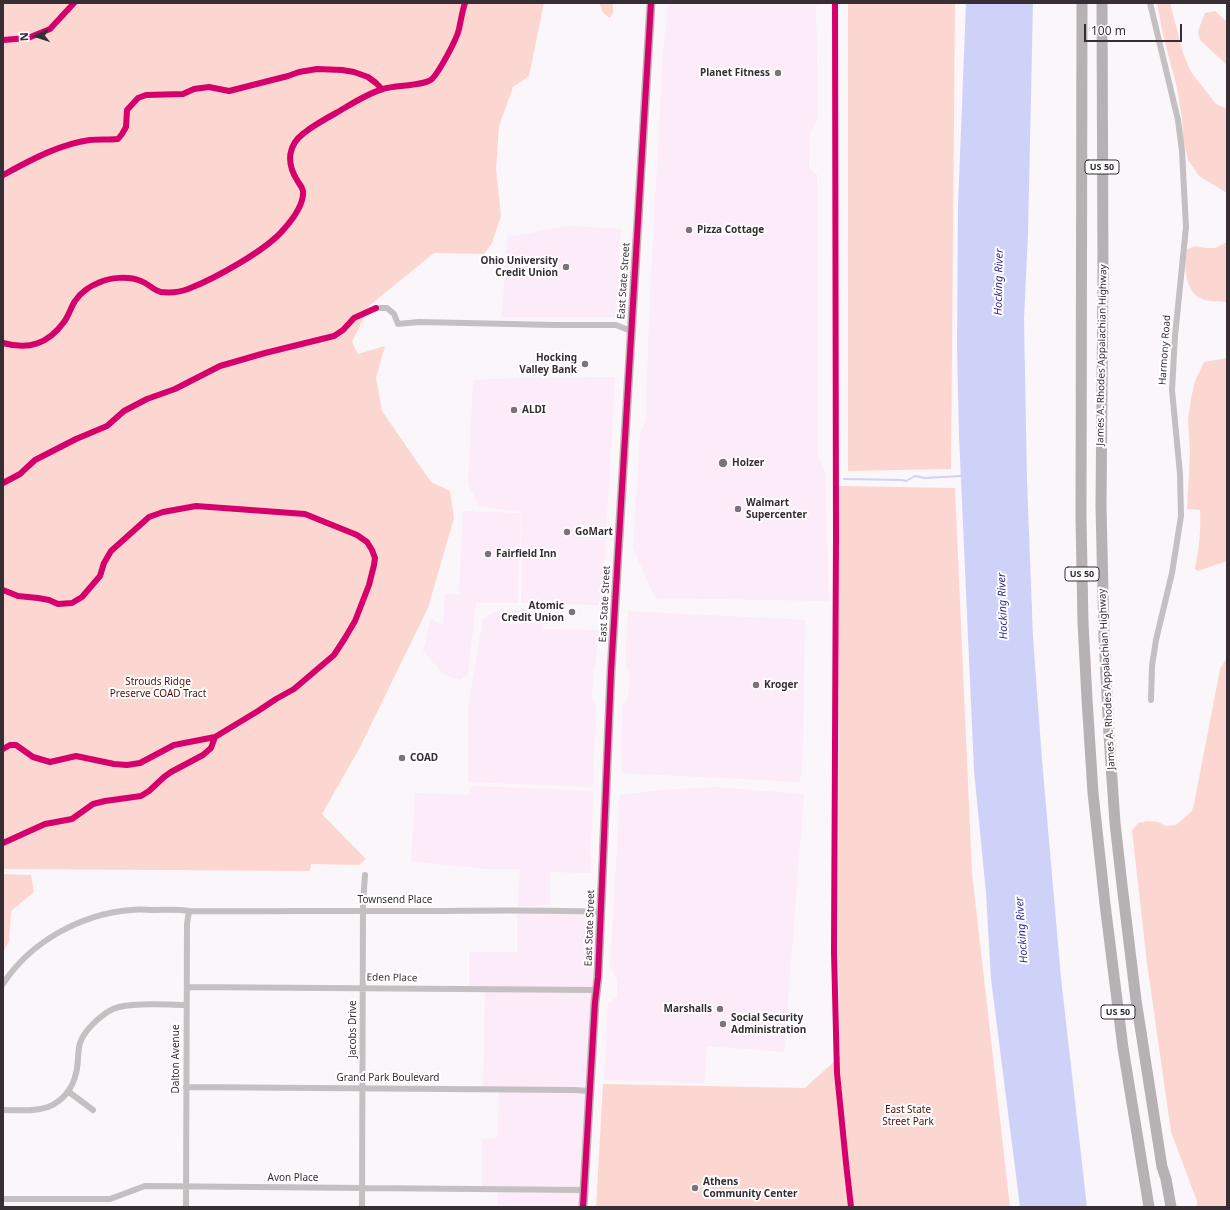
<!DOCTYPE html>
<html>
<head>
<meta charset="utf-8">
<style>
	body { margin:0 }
	#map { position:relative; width:1230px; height:1210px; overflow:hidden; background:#fbf6fa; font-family:"Noto Sans",sans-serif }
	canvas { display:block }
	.frame { position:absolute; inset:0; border:4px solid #372d35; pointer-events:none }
	.north { position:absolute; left:16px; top:16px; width:40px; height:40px; -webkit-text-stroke:3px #fff; paint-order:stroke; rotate:267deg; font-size:11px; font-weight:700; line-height:16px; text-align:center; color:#372d35 }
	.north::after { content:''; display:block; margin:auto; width:14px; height:18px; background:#372d35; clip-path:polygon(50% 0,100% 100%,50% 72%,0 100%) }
	.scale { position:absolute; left:1084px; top:24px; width:98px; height:18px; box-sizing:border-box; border:2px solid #372d35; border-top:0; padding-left:5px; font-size:12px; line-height:14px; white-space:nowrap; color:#372d35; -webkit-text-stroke:3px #fff; paint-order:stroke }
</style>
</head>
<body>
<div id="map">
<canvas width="1230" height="1210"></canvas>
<div class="frame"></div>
<div class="north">N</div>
<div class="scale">100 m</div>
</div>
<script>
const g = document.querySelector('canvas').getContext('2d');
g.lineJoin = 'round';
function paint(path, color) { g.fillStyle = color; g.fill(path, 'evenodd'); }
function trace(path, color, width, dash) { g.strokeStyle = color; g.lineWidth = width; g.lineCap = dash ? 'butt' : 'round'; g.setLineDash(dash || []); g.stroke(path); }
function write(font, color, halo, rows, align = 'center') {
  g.font = font + ' "Noto Sans",sans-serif'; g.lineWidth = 4; g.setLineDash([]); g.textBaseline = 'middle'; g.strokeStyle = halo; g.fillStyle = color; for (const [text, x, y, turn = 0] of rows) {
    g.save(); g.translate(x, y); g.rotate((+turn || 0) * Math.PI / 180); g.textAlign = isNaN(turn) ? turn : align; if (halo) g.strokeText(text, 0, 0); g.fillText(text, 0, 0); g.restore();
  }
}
paint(new Path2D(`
	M668,3H830L816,6L818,117L809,137V169L817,174L818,455L825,471L829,601L655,598L633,548L640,435L646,419L649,314L663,51Z
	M570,226L621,229L615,317H502L507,237Z
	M615,377L602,605L521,603L522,512L479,506L468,484L473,380L519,378Z
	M463,511L521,513L518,603H476L468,674L460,680L443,674L423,651L431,618L443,626L445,594H459Z
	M545,606L543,629L599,630L595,667L593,672L592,697L596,704L593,787L468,782V706L483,620L493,612L522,610Z
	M628,611L805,620L803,753L800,782L622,773L621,753L623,704L628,699L630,675L625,662Z
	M472,786L593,791L590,873L550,872V904L518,907L520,869H486L411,861L415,793L468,795Z
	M716,787L804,794L784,1052L707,1046L704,1083L604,1080L608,1003L617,997V980L610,967L620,795L660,790Z
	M600,912L583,1207H498V1186H482V1139L497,1138L499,1090L483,1089L485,989L469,988V952H517V913Z`), '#fcebf8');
paint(new Path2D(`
	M3,3H544L529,76L513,87L499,126L496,169L501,216L492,243L484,254L434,253L370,305L352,342L358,354L385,346L376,378L382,411L431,482L450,491L454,518L428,608L359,749L322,814L366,859L359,865L311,864L310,871L3,869Z
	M599,3H613V13L610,18L603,13Z
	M848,3H955L951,469L848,471Z
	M1157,3H1170L1183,53L1191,72L1216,104L1227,109V193L1199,176L1188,160L1183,140L1182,119L1177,88L1163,35Z
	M1215,11L1227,22V65L1200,40L1198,31L1205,13Z
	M1227,242V302C1220,301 1208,302 1202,299C1184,291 1185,266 1185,250L1195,246L1205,248H1215Z
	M1227,358V561L1198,571L1195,569C1199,549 1201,530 1200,510L1187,509L1190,453L1188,420L1191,399L1195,381L1204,362Z
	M839,486L955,488L972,873L1010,1207H596L603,1084L805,1088L840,1056L838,950Z
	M1227,657V1207H1197V1201L1171,1132L1147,963L1132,831L1138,823L1148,821L1158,822L1166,826L1176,825L1192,811L1195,799L1220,669Z
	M3,874L31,875L34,892L11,911L9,941L3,952Z`), '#fcd7d2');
paint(new Path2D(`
	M966,3H1033L1028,234L1024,319L1027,481L1033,637L1042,760L1061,978L1087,1207H1020L991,979L986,893L974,770L959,436L957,347L958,206Z`), '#ced2f9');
trace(new Path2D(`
	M844,479L902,480L906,481L915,476L925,478L961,476`), '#ced2f9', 2);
trace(new Path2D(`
	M1150,3L1178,120L1182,151L1186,227L1175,336L1172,390L1180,474L1181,516L1172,573L1156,640L1152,666L1151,700
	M376,308H387L394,314L398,324L419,322L555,325H616L631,331
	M3,984C30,942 81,914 131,910C139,909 147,910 155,910C167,910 177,909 189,911C262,912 336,910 410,911C473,911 537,909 600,912
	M187,987L597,990
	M186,1087L574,1090L590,1091
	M69,1092L93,1110
	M3,1110C18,1110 34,1112 48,1107C63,1101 73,1088 76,1073C79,1063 77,1053 80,1043C83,1034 89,1028 96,1021C103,1015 110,1009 119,1007C139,1002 166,1005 186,1005
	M3,1199H110L145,1186L584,1190
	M186,1207L187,924L189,911
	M362,1207L363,903L365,875`), '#c4bfc0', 6);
trace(new Path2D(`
	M583,1207L595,1002L598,977L611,672L651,3`), '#bab4b5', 9);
trace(new Path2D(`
	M1082,3L1081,518L1083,623L1087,699L1093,793L1105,904L1123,1048L1149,1207
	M1102,3L1103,274L1101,506L1104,637L1109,735L1115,823L1122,885L1136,1000L1162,1167L1166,1179L1171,1207`), '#b8b1b3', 11);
trace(new Path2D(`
	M835,3L836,537L834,952L837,1073L846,1163L851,1207
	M3,40L28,38L50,29L74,3
	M3,175C29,161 59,144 90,140C99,139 108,140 118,139L122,134L126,127L127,110L138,98L146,95L183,94L194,89L209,87L229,91L288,76L299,72L317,69L342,70L354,72L368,77L376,83L382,89
	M3,343C29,350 48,344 64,322C69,315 71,307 75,301C80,293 90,286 98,283C110,277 129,276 141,281C149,284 153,290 161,292C170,293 180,292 188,289C214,279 267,250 284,229C292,220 304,204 303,191C302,186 299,184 297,180C286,162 288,145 304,133C314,125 325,119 336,113C350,105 366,94 383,89C395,85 424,86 432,79C439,72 457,39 459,29C461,20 462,12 465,3
	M3,483L20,474L35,460L76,439L107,426L124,411L147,399L175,389L220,366L265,353L334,336L343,330L354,318L376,308
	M3,590L18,596L38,598L49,600L58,604L72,603L82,597L100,576L104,563L111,551L149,517L163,512L196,506L305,514L357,535L367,542L372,550L375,558L374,565L369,585L355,621L345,638L334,655L294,689L276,699L258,711L215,737L211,748L203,755L171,772L164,777L149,791L141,796L105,801L93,804L72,819L45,824L3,843
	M3,749L10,745H16L33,757L50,762L76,756L114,764L127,765L140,763L174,745L215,737
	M583,1207L595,1002L598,977L611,672L651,3`), '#d6006c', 6);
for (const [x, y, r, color] of [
	[778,73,4,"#7c737a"],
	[689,230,4,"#7c737a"],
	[566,267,4,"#7c737a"],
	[585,364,4,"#7c737a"],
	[514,410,4,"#7c737a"],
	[723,463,5,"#7c737a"],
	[738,509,4,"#7c737a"],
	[567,532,4,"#7c737a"],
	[488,554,4,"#7c737a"],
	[572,612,4,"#7c737a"],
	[756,685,4,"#7c737a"],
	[402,758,4,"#7c737a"],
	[720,1009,4,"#7c737a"],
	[723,1024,4,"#7c737a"],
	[695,1188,4,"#7c737a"]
]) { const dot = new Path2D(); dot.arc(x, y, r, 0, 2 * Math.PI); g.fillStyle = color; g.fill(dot); trace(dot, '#fff', 1.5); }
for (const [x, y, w] of [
	[1102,167,34],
	[1082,574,34],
	[1118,1012,34]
]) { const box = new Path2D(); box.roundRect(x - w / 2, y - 7, w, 14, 3); g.fillStyle = '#fff'; g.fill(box); trace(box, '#372d35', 1); }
write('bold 9px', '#372d35', null, [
	["US 50",1102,167],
	["US 50",1082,574],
	["US 50",1118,1012]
]);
write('bold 10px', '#372d35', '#fff', [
	["Planet Fitness",770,73,"right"],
	["Pizza Cottage",697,230],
	["Ohio University",558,261,"right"],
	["Credit Union",558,273,"right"],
	["Hocking",577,358,"right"],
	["Valley Bank",577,370,"right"],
	["ALDI",522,410],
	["Holzer",732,463],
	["Walmart",746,503],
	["Supercenter",746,515],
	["GoMart",575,532],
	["Fairfield Inn",496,554],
	["Atomic",564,606,"right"],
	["Credit Union",564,618,"right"],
	["Kroger",764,685],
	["COAD",410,758],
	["Marshalls",712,1009,"right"],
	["Social Security",731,1018],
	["Administration",731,1030],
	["Athens",703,1182],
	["Community Center",703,1194]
], 'left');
write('10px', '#372d35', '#fff', [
	["East State Street",624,281,-86],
	["Harmony Road",1165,350,-86],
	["James A. Rhodes Appalachian Highway",1102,355,-89],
	["East State Street",605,604,-87],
	["James A. Rhodes Appalachian Highway",1107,679,-93],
	["Townsend Place",395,900],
	["East State Street",590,928,-88],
	["Eden Place",392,978,1],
	["Jacobs Drive",353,1029,-90],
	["Dalton Avenue",176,1059,-90],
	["Grand Park Boulevard",388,1078],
	["Avon Place",293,1178]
]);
write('10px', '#501109', '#fff', [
	["Strouds Ridge",158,682],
	["Preserve COAD Tract",158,694],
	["East State",908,1110],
	["Street Park",908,1122]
]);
write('italic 11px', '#302b8f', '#fff', [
	["Hocking River",999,282,-89],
	["Hocking River",1003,606,-92],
	["Hocking River",1022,930,-94]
]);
</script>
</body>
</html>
